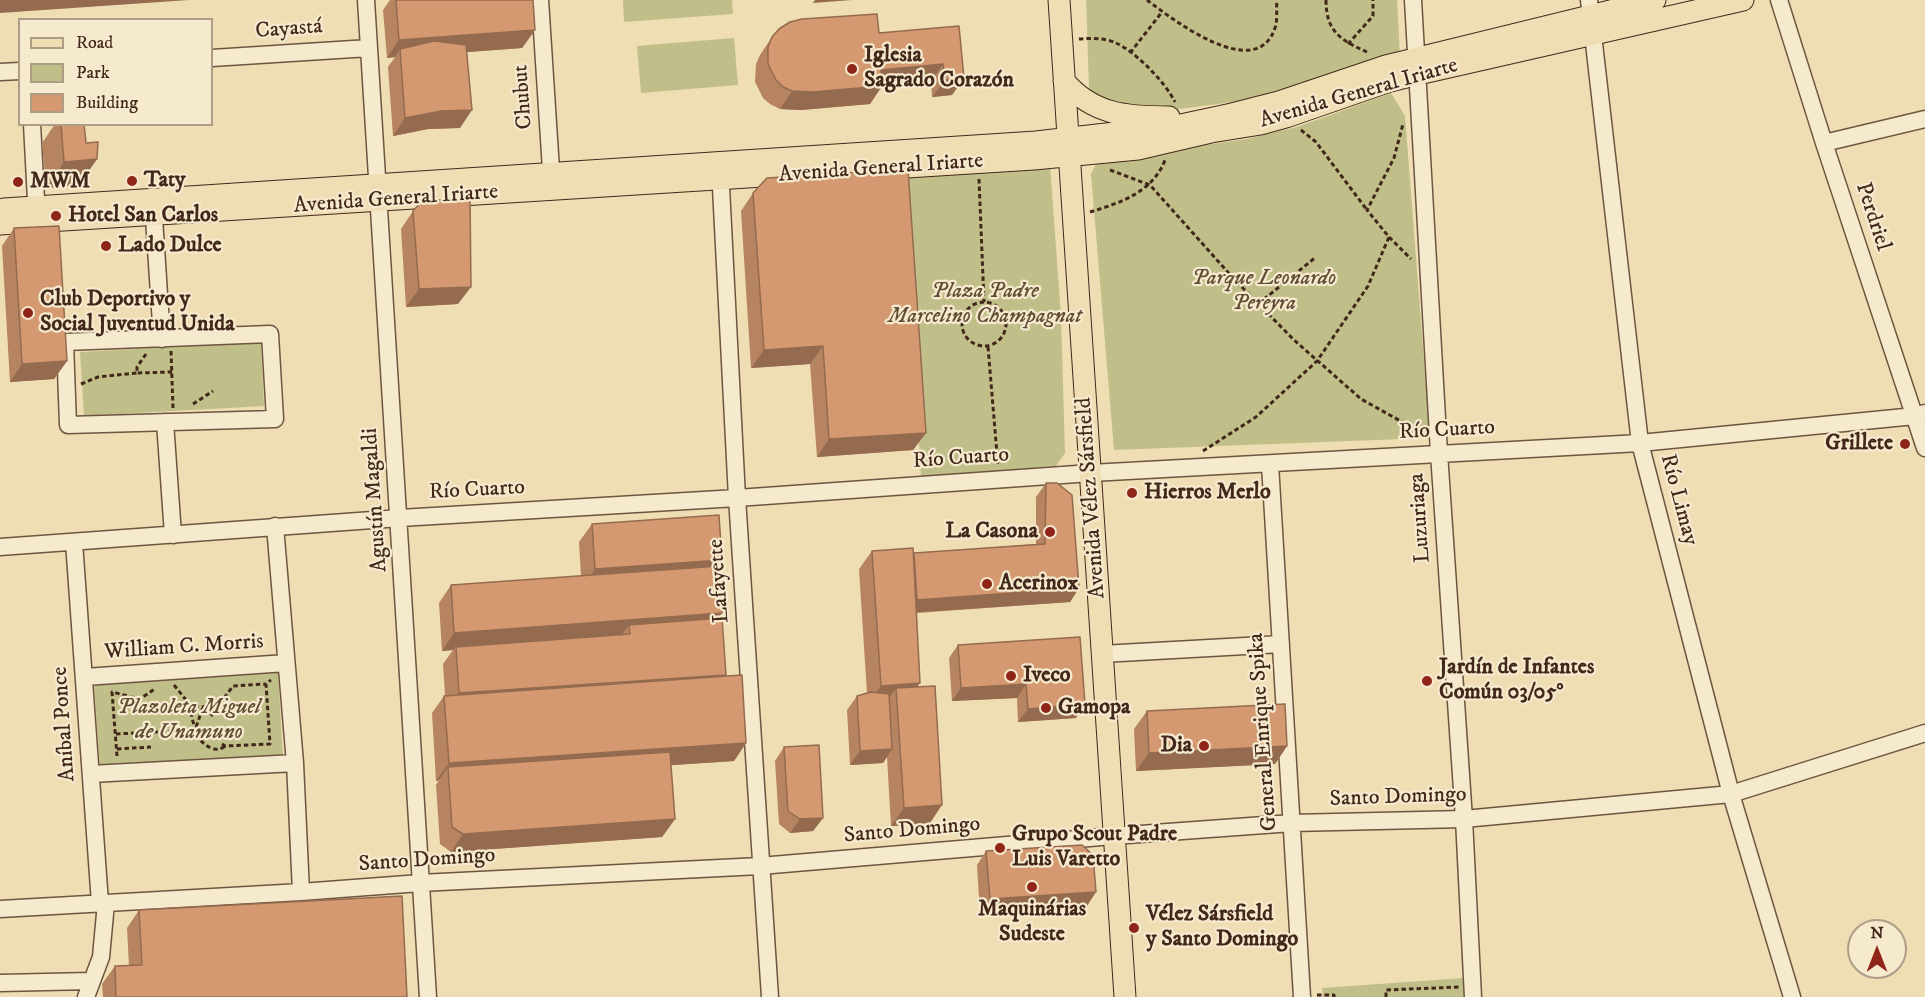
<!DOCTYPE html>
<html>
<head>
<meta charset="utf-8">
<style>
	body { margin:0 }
	#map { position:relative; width:1925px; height:997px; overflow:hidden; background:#efddb4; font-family:"IM FELL DW Pica",serif }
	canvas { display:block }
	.legend { position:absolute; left:18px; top:18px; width:195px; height:108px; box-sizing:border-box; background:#f5e9ce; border:2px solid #ad9c86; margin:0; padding:8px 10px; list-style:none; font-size:18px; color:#42281a }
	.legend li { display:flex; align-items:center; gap:12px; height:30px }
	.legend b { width:30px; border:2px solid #ad9c86 }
	.north { position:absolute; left:1847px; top:919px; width:60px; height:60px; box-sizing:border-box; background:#f5e9ce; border:2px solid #ad9c86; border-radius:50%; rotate:0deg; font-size:16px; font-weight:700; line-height:24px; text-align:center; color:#42281a }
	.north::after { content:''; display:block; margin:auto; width:21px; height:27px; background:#8f2418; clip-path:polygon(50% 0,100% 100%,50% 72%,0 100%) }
</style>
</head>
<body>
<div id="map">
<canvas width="1925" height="997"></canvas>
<ul class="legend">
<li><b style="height:8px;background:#efddb4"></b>Road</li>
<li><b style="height:16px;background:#c0bf89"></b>Park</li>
<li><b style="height:16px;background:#d49971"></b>Building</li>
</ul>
<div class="north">N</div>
</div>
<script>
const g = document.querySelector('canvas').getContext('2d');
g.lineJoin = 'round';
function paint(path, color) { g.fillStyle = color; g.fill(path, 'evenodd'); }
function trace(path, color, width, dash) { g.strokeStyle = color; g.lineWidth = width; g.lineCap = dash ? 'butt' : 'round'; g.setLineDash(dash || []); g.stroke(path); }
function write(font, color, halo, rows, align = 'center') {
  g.font = font + ' "IM FELL DW Pica",serif'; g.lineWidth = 4.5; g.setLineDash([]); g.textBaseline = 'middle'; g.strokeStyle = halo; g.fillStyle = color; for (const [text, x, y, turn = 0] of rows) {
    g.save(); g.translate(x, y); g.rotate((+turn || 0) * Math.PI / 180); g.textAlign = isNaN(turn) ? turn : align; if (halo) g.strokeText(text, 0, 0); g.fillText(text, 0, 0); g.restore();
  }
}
paint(new Path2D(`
	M623,0H732L733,14L624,22Z
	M1086,0H1397L1400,56L1240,101L1157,112L1094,98L1089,88Z
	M734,38L738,85L641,93L637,46Z
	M1391,93L1405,116L1430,438L1114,450L1091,174L1098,160L1247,139L1297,127Z
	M1050,165L1061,316L1065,453L1056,466L921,477L904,175Z
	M261,342L264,406L84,416L80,352Z
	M278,672L283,757L100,768L94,684Z
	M1464,978L1466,997H1323L1322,988Z`), '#c0bf89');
const minor = new Path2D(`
	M366,0L428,997
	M540,0L552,185
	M1413,0L1439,453L1464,819L1473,997
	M1589,0L1640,443L1731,794L1792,997
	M1779,0L1824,143L1925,448
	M212,58L369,48
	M0,72L20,71
	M32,124L37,219
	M1824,143L1925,119
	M720,168L737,498L770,997
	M153,203L162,339
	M270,334L275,419L68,425L65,342Z
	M165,422L173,535
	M1270,464L1302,997
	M275,526L295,763L301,892
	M74,542L100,903
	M0,547L400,518L737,498L1091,473L1640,443L1915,416L1925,413
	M1102,654L1281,644
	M85,677L286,663
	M91,774L295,763
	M0,909L301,892L420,883L760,866L1113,836L1292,823L1464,819L1731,794L1925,733
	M0,983L91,981
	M86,997L101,957L106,903`);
const major = new Path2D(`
	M1059,0L1125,997
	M1064,81C1093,115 1127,117 1169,117
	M4,209L1036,142L1176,126L1232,114L1279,102L1386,66L1655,0
	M0,224L1034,159L1138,149L1211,132L1261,124L1286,117L1390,81L1418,74L1743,0`);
trace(minor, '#6d5540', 19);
trace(major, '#42281a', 23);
trace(new Path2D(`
	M1147,0C1172,19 1256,84 1275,28C1278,20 1276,8 1277,0
	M1326,0C1326,31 1340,40 1367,52
	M1079,39C1090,38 1106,38 1116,43C1136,52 1166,83 1175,102
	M1348,44L1373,16V0
	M1130,53L1162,12
	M1301,130L1316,142L1367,210
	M1110,170L1150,185L1234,279L1294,340L1361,399L1422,433
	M979,179L984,302
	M1090,212C1120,203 1153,192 1165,160
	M1389,237L1411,259
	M962 324a22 22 0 1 1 44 0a22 22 0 1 1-44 0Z
	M1258,304L1316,257
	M1006,320L1064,316
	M988,347L998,466
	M171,351L173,408
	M146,354L137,367V373L172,372
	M81,384L98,377L137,373
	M193,404L213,391
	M1203,451L1256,417L1317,361L1368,286L1389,237L1367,210L1394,158L1403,124
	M174,685L190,705L203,707L222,701
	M190,705C193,721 194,741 211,748C217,750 220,750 225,746
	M211,716L233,686L266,684
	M116,734L195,730L203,707
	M222,744L225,746L270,744L266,684L271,680
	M117,749L151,747
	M117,756L112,692L140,699L156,688
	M1317,995H1334V997
	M1386,997V990L1459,987`), '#42281a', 3, [4.5, 3]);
trace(minor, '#f5e9ce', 16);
trace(major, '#efddb4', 21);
paint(new Path2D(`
	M390,0H533L535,30L522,48L467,52L460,128L428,129L393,136L388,67L395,57L387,58L383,10Z
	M959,26L964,78L952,95L932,97L931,82L882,86L870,104L801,110L780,109L770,104L763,98L755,82L756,64L760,55L772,37L879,33Z
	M55,124H61L86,143L97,159L79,185L46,188L42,143Z
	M753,193L926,433L913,450L817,457L810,364L751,368L741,211Z
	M413,211L458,304L406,307L401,229Z
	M14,228L67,361L54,379L10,382L2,246Z
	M1046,483L1079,588L1070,602L917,613L918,687L930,823L891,826L887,757L883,763L850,765L847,710L857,696L867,693L859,569L872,551L914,553L1036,544V497Z
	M592,524L718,566L719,618L726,675L725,677L746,743L734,761L671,765L675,819L662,837L451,852L440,844L436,785L439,780L436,781L432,713L444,696L445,695L443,664L453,650L442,651L439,603L451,585L581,576L579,542Z
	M1080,637L1076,718L1018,722L1017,698L952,701L949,658L958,645Z
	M1147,711L1287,746L1275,764L1136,771L1134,729Z
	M784,747L823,818L813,831L790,833L779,824L775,761Z
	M986,851L1087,906L980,913L977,865Z
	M139,910L407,997H103L102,984L115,966H129L127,928Z`), '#b68461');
paint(new Path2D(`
	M0,0H189L0,13Z
	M815,0H852L813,3Z
	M535,30L522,48L401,57L400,49L395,57L387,58L399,40Z
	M943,64L931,82L882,86L870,104L801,110L780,109L792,91L881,70Z
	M964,78L952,95L932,97L945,80Z
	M472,110L460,128L428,129L393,136L405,118L441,111Z
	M97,159L79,185L46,188L64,162Z
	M471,287L458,304L406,307L419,289Z
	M823,346L810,364L751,368L764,350Z
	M67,361L54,379L10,382L22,364Z
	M926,433L913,450L817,457L829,439Z
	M722,560L710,578L582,587L595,569Z
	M1079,588L1070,602L907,613L917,600Z
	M722,613L710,631L630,634L629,625L620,637L456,647L453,650L442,651L454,633Z
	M726,675L713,692L446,711L459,693Z
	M920,683L908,701L896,688L886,702L868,704L881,686Z
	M1026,684L1017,698L952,701L961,688Z
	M1085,704L1076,718L1018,722L1028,709Z
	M746,743L734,761L449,780L448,767L439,780L436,781L449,763Z
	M1287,746L1275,764L1136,771L1149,753Z
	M892,749L883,763L850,765L860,751Z
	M942,805L930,823L891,826L904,808Z
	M823,818L813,831L790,833L800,819Z
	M675,819L662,837L451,852L463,834Z
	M1096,892L1087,906L980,913L990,899Z`), '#946b4f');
const building = new Path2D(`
	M396,0H533L535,30L399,40Z
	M877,14L879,33L959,26L964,78L945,80L943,64L881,70L882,86L813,92L792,91L783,87L776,80L768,64V47L772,37L779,29L790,22L802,19Z
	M434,41L466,45L472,110L441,111L405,118L400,49Z
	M61,124H84L86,143L98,142L97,159L64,162Z
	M908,169L926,433L829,439L823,346L764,350L753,193L767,178Z
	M470,198L471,287L419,289L413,211L422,201Z
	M59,226L67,361L22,364L14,228Z
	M1046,483H1057L1072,495L1079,588L917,600L914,553L1045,544Z
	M719,515L722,560L595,569L592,524Z
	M913,548L920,683L881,686L872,551Z
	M719,566L722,613L454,633L451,585Z
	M722,618L726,675L459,693L456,647L630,634L629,625Z
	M1080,637L1085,704L1028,709L1026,684L961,688L958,645Z
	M742,675L746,743L449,763L444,696Z
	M935,686L942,805L904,808L896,688Z
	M871,692L889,694L892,749L860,751L857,696Z
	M1285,704L1287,746L1149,753L1147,711Z
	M819,745L823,818L800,819L788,811L784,747Z
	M670,752L675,819L463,834L452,827L448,767Z
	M1082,845L1093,855L1096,892L990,899L986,851Z
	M402,896L407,997H116L115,966L142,965L139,910Z`);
paint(building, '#d49971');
trace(building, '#946b4f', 1.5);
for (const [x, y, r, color] of [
	[852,69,6,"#8f2418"],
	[132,181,6,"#8f2418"],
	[18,182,6,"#8f2418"],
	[56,216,6,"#8f2418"],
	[106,246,6,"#8f2418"],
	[28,313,6,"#8f2418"],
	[1905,444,6,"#8f2418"],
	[1132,493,6,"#8f2418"],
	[1050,532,6,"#8f2418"],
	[987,584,6,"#8f2418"],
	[1011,676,6,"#8f2418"],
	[1427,681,6,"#8f2418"],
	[1046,708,6,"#8f2418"],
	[1204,746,6,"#8f2418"],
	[1000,848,6,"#8f2418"],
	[1032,887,6,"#8f2418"],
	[1134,928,6,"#8f2418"]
]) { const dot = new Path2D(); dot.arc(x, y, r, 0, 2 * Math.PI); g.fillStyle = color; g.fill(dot); trace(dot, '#f5e9ce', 2); }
write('22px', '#42281a', '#f5e9ce', [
	["Cayastá",289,30,-4],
	["Avenida General Iriarte",1359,94,-16],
	["Chubut",524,97,-94],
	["Avenida General Iriarte",881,169,-4],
	["Avenida General Iriarte",396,200,-4],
	["Perdriel",1872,217,72],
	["Río Cuarto",1447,431,-3],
	["Río Cuarto",961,459,-4],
	["Río Cuarto",477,491,-3],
	["Avenida Vélez Sársfield",1092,498,-94],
	["Agustín Magaldi",376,500,-94],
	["Río Limay",1678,500,75],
	["Luzuriaga",1421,518,-94],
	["Lafayette",720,581,-94],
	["William C. Morris",184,648,-4],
	["Aníbal Ponce",65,724,-94],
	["General Enrique Spika",1264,732,-94],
	["Santo Domingo",1398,798,-2],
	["Santo Domingo",912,831,-5],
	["Santo Domingo",427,861,-4]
]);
write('bold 22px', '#42281a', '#f5e9ce', [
	["Iglesia",864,56],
	["Sagrado Corazón",864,81],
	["Taty",144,181],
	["MWM",30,182],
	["Hotel San Carlos",68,216],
	["Lado Dulce",118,246],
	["Club Deportivo y",40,300],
	["Social Juventud Unida",40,325],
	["Grillete",1893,444,"right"],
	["Hierros Merlo",1144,493],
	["La Casona",1038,532,"right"],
	["Acerinox",999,584],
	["Jardín de Infantes",1439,668],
	["Común 03/05°",1439,693],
	["Iveco",1023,676],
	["Gamopa",1058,708],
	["Dia",1192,746,"right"],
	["Grupo Scout Padre",1012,835],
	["Luis Varetto",1012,860],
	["Maquinárias",1032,910,"center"],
	["Sudeste",1032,935,"center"],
	["Vélez Sársfield",1146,915],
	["y Santo Domingo",1146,940]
], 'left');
write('italic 22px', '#624e36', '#f5e9ce', [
	["Parque Leonardo",1264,279],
	["Pereyra",1264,304],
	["Plaza Padre",985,292],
	["Marcelino Champagnat",985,317],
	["Plazoleta Miguel",189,708],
	["de Unamuno",189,733]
]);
</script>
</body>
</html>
